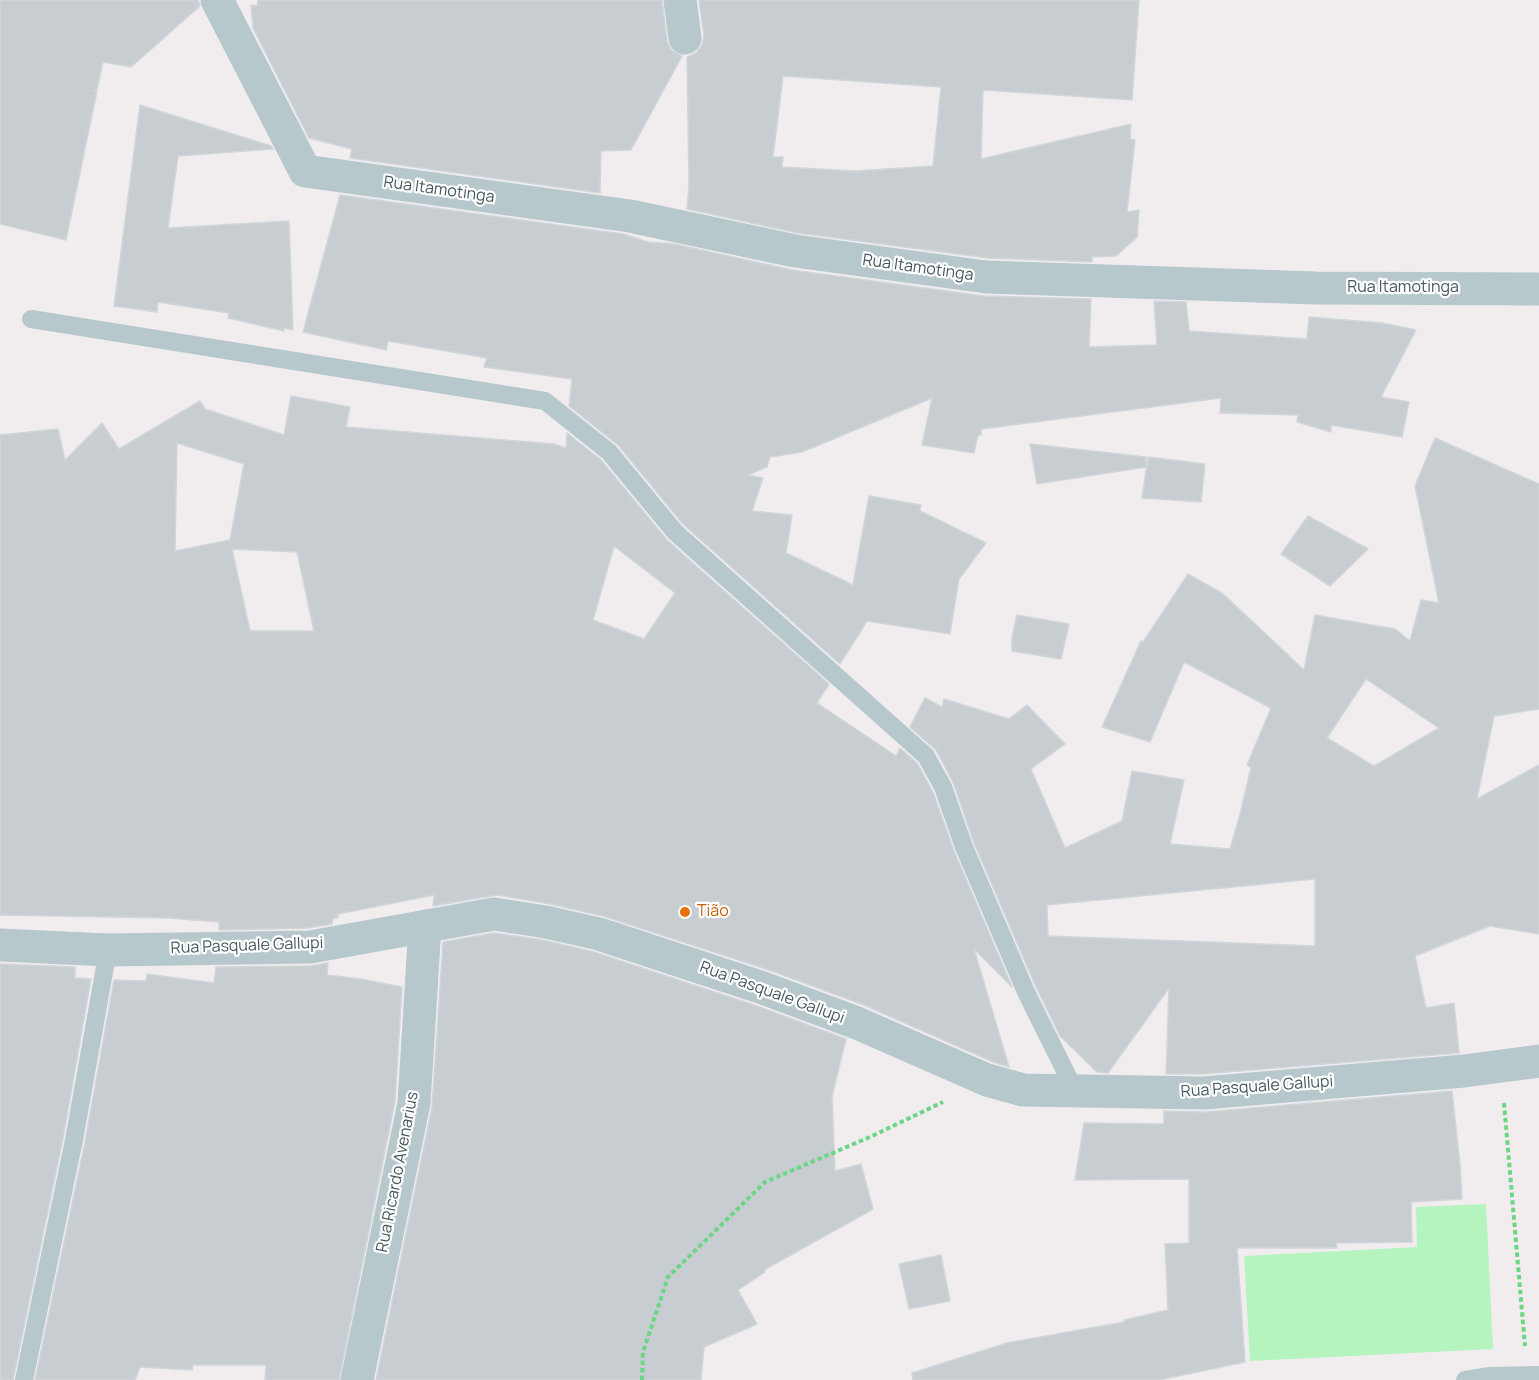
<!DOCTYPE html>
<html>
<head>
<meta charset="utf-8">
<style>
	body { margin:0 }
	canvas { display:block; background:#f1edee }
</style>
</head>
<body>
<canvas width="1539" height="1380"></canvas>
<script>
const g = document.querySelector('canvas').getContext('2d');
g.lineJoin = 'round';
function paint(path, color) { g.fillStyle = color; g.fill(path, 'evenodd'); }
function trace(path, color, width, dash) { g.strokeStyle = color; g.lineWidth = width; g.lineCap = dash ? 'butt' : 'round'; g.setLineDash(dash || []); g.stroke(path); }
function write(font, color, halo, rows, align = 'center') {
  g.font = font + ' Manrope,sans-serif'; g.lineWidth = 4.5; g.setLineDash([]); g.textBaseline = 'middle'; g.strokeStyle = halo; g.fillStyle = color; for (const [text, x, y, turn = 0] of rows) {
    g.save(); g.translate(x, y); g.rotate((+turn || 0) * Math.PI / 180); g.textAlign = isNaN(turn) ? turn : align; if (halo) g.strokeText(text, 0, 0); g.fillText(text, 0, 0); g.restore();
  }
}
paint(new Path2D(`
	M1486,1204L1493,1349L1250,1361L1244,1256L1417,1247L1416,1207Z`), '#b6f4bf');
const building = new Path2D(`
	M0,0H198L200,6L131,67L103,62L97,89L94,91H97L66,240L0,224Z
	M258,0H662L667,41L671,50L682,56L631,150L601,151L600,193L350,158L352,149L309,138L253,28L251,5L257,6Z
	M699,0H1139L1132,100L983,90L981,159L1131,124L1130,139L1135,140L1127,212L1139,210L1137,237L1116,256L1092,257V262L988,258L798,233L687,209L689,184L687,57L696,53L702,45L704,36ZM783,76L941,87L933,166L856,171L782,167L783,157H773Z
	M140,105L271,146L273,149L178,156L168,228L289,221L293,330L284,328V331L228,318L229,313L158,302L157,312L114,306Z
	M340,195L623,234L648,242L674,244L792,270L984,296L1091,299L1089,347L1157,345L1154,301L1186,302L1189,331L1307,339L1309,317L1382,323L1416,330L1381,397L1409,402L1402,437L1331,425V432L1297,422L1298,415L1220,413L1221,398L981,429V435H978L974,453L922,445L932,398L802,452L770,457L767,467L748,475L763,478L752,511L792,515L786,553L853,585L869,496L921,505L920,511L986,543L959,579L950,634L867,621L840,664L683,524L618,445L569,406L572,379L484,367L487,358L388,341L386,350L303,332Z
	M291,396L350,407L346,427L554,444L566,448L567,433L601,460L667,540L829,684L817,703L896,756L900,748L917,763L933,792L954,851L1012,987L974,949L1009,1067L993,1062L864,1005L769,970L603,916L550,904L497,895L433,906L434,895L338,914V918H333L332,924L308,928L219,930V922L169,918L0,915V435L58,429L65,460L102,423L119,449L200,401L205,409L284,435ZM177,443L244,464L230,540L175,551ZM614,546L675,593L644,639L593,620ZM232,549L297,552L314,631H250Z
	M1435,438L1539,484V709L1494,716L1477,799L1539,765V934L1490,926L1415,956L1426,1008L1454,1003L1459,1053L1203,1074H1166L1169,988L1108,1073L1097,1072L1060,1036L1036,987L974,843L953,782L936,750L910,727L925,698L942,707L944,699L1009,719L1027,705L1065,744L1031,769L1065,848L1122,821L1132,771L1184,780L1170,844L1230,849L1240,814L1251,767L1247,765L1271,708L1184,662L1150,742L1102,727L1141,641L1143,642L1188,574L1222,593L1304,670L1315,615L1395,629L1410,641L1421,600L1439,603L1415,486ZM1366,679L1439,728L1374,766L1327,738ZM1315,879V946L1048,936L1047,905Z
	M1030,444L1146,457V467L1037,484Z
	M1148,457L1205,464L1201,502L1142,498Z
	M1308,516L1368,549L1330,586L1281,554Z
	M1017,615L1069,624L1061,659L1012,651V637Z
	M494,933L543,940L594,952L757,1006L846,1039L832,1097L835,1171L861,1164L873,1209L764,1270L765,1272L738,1290L757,1324L704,1347L701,1380H376L432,1107L443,942Z
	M328,963L327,975L361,979L402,987L395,1101L339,1380H265L266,1365H193L192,1370L140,1367L135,1380H35L85,1142L114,980L146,981L147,974L214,983L216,967L310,966Z
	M0,964L75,967V978L91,979L63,1138L13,1380H0Z
	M1452,1091L1460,1165L1462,1199L1411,1202L1412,1242L1336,1243L1337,1248H1237L1245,1362L1159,1380H913L912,1373L1007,1343L1124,1322V1320L1168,1310L1165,1244L1189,1243V1179L1075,1180L1084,1123L1164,1124V1111L1205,1112Z
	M941,1255L950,1301L909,1309L899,1264Z`);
paint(building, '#c7cdd1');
trace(building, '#d1d6da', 1.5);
trace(new Path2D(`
	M1504,1103L1525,1346
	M642,1380L643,1352L668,1277L765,1182L870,1137L943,1102`), '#6bd686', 4, [4.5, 3]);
trace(new Path2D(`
	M31,319L545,401L609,452L675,532L926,756L943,787L964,847L1026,992L1075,1091
	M24,1380L74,1140L108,950
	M1465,1380L1490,1376L1539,1375`), '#b7c8cd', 18);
trace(new Path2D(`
	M217,0L305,171L630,216L795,251L986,277L1316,288L1539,289
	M680,0L685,38
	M0,945L108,950L310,947L494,914L546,922L599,934L763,988L857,1023L987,1080L1023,1090L1204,1093L1464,1071L1539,1061
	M357,1380L414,1103L425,926`), '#b7c8cd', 33);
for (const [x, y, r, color] of [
	[685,912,6,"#e8710a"]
]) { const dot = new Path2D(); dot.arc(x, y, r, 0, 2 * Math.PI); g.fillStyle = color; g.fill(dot); trace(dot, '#fff', 2); }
write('16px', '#44585d', '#fff', [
	["Rua Itamotinga",439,190,8],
	["Rua Itamotinga",918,268,8],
	["Rua Itamotinga",1403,288],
	["Rua Pasquale Gallupi",247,946,-2],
	["Rua Pasquale Gallupi",772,993,20],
	["Rua Pasquale Gallupi",1257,1087,-4],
	["Rua Ricardo Avenarius",398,1172,-79]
]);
write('16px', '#c56008', '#fff', [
	["Tião",697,912]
], 'left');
</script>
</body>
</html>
